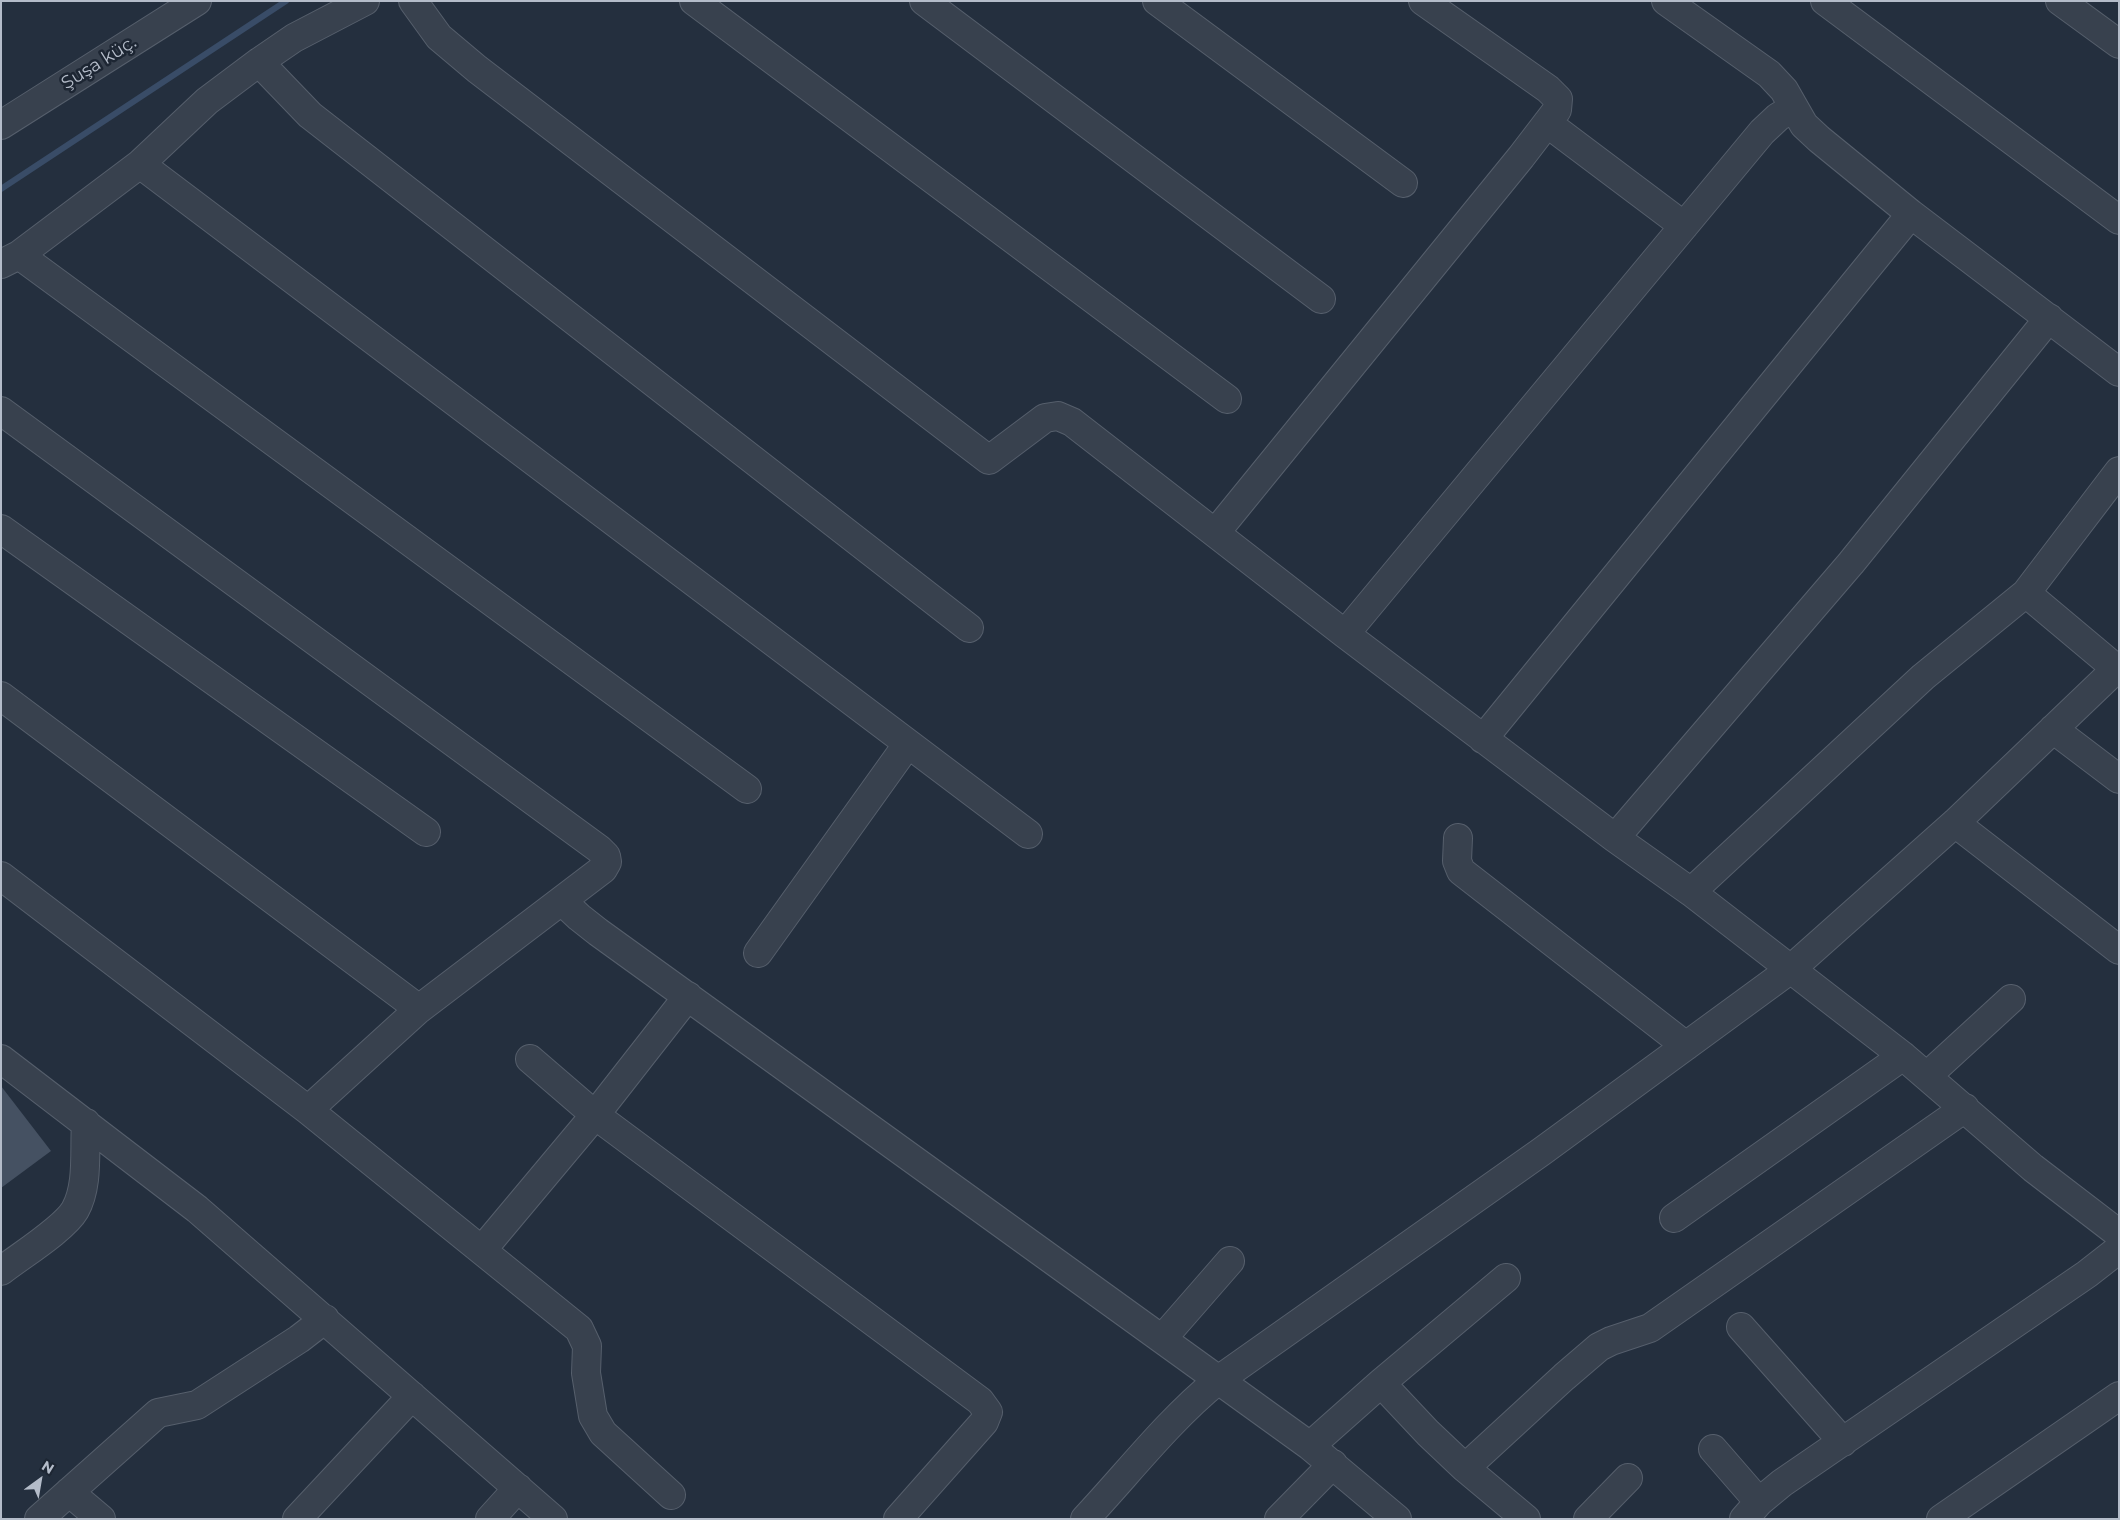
<!DOCTYPE html>
<html>
<head>
<meta charset="utf-8">
<style>
	body { margin:0 }
	#map { position:relative; width:2120px; height:1520px; overflow:hidden; background:#242f3e; font-family:Montserrat,sans-serif }
	canvas { display:block }
	.frame { position:absolute; inset:0; border:2px solid #b4bcc9; pointer-events:none }
	.north { position:absolute; left:15px; top:1455px; width:50px; height:50px; -webkit-text-stroke:4px #1d2633; paint-order:stroke; rotate:32deg; font-size:14px; font-weight:700; line-height:20px; text-align:center; color:#b4bcc9 }
	.north::after { content:''; display:block; margin:auto; width:18px; height:22px; background:#b4bcc9; clip-path:polygon(50% 0,100% 100%,50% 72%,0 100%) }
</style>
</head>
<body>
<div id="map">
<canvas width="2120" height="1520"></canvas>
<div class="frame"></div>
<div class="north">N</div>
</div>
<script>
const g = document.querySelector('canvas').getContext('2d');
g.lineJoin = 'round';
function trace(path, color, width, dash) { g.strokeStyle = color; g.lineWidth = width; g.lineCap = dash ? 'butt' : 'round'; g.setLineDash(dash || []); g.stroke(path); }
function paint(path, color) { g.fillStyle = color; g.fill(path, 'evenodd'); }
function write(font, color, halo, rows, align = 'center') {
  g.font = font + ' Montserrat,sans-serif'; g.lineWidth = 5; g.setLineDash([]); g.textBaseline = 'middle'; g.strokeStyle = halo; g.fillStyle = color; for (const [text, x, y, turn = 0] of rows) {
    g.save(); g.translate(x, y); g.rotate((+turn || 0) * Math.PI / 180); g.textAlign = isNaN(turn) ? turn : align; if (halo) g.strokeText(text, 0, 0); g.fillText(text, 0, 0); g.restore();
  }
}
trace(new Path2D(`
	M1,189L286,1`), '#394c67', 6);
paint(new Path2D(`
	M1,1086L51,1151L1,1188Z`), '#455162');
const minor = new Path2D(`
	M413,1L439,37L477,69L989,460L1045,418L1058,416L1072,422L1345,634L1615,838L1691,892L1903,1056L2033,1168L2119,1234
	M694,1L1227,399
	M924,1L1321,299
	M1157,1L1403,183
	M1666,1L1769,74L1784,90L1804,125L1819,139L1911,214L2119,372
	M1825,1L2119,220
	M2060,1L2119,44
	M259,62L310,115L969,628
	M1547,123L1684,226
	M1,125L197,1
	M140,164L1028,834
	M19,255L747,789
	M1,264L19,255L140,164L207,101L259,62L294,38L365,1
	M1,411L599,849L606,856L607,862L603,869L419,1009L308,1110
	M1,529L426,832
	M1216,532L1521,157L1557,110L1558,99L1548,89L1423,1
	M2026,593L2119,671
	M1345,634L1762,132L1778,117L1793,108
	M1,696L419,1009
	M2053,729L2119,779
	M1483,739L1911,214
	M1955,823L2119,950
	M1458,838L1457,861L1461,871L1686,1046
	M1615,838L1851,563L2049,318
	M1,876L308,1110L579,1329L587,1346L586,1373L593,1416L603,1433L671,1495
	M1691,892L1923,677L2026,593L2119,471
	M562,901L579,917L598,932L1310,1446L1397,1519
	M758,953L907,745
	M1,1059L197,1209L553,1519
	M530,1059L595,1115L980,1401L988,1412L984,1422L898,1519
	M1927,1076L2011,999
	M1674,1218L1903,1056
	M482,1250L595,1115L688,996
	M1,1271C20,1256 64,1229 75,1210C89,1185 84,1150 86,1123
	M1741,1327L1843,1442
	M1162,1339L1230,1261
	M1381,1383L1506,1278
	M1310,1446L1381,1383L1428,1433L1465,1468L1564,1377L1599,1347L1611,1341L1650,1328L1965,1108
	M1713,1449L1759,1502
	M1465,1468L1526,1519
	M69,1492L101,1519
	M39,1519L158,1413L197,1405L299,1339L325,1319
	M297,1519L412,1396
	M490,1519L518,1488
	M1085,1519C1129,1472 1168,1421 1217,1381L1541,1152L1791,969L1955,823L2116,669
	M1279,1519L1333,1464
	M1588,1519L1628,1478
	M1744,1519L1759,1502L1782,1483L2087,1274L2119,1249
	M1941,1519L2119,1396`);
trace(minor, '#565f6c', 30);
trace(minor, '#38414e', 28);
write('18px', '#b4bcc9', '#1d2633', [
	["Şuşa küç.",99,63,-32]
]);
</script>
</body>
</html>
